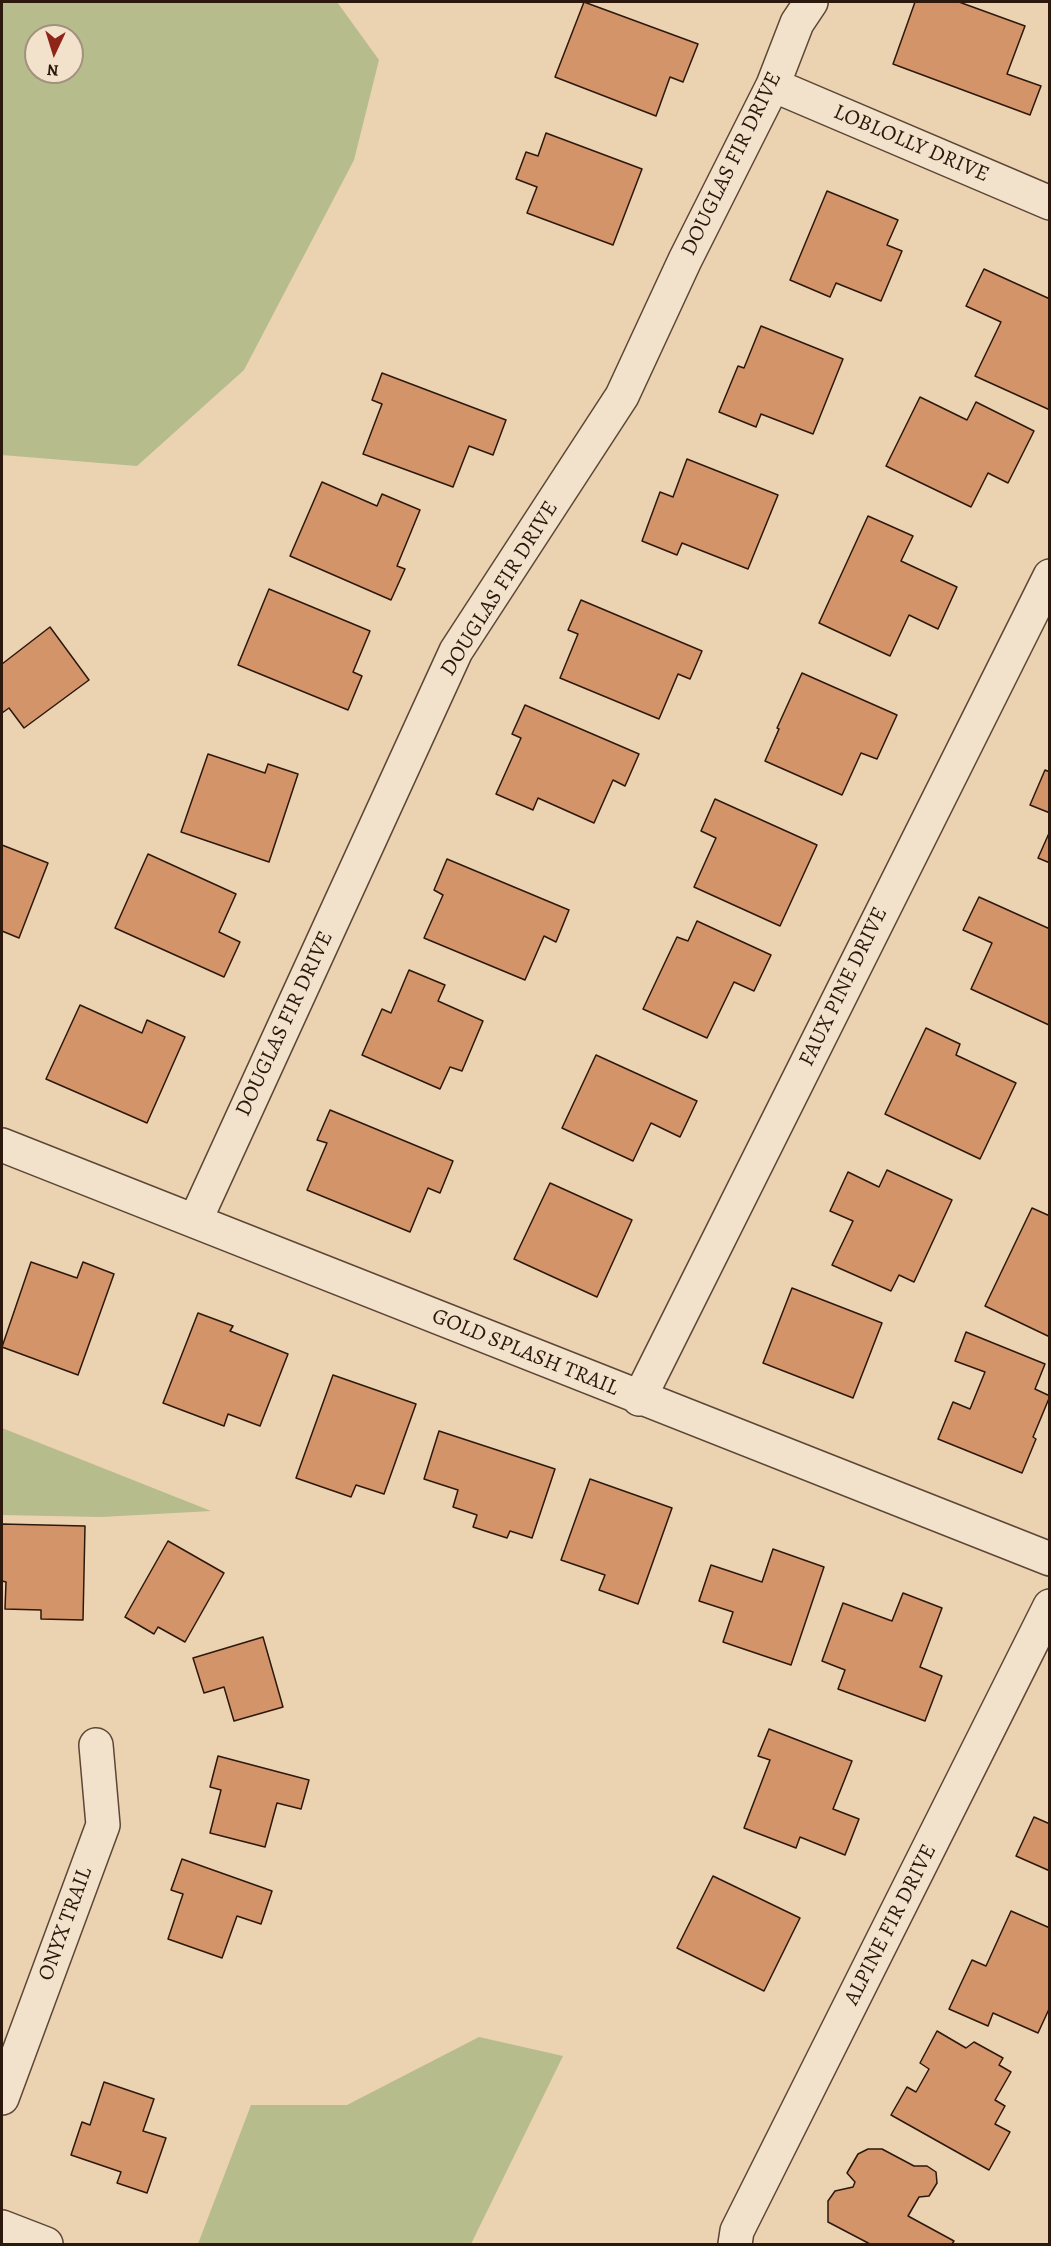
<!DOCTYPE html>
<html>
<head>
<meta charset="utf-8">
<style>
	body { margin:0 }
	#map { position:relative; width:1051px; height:2246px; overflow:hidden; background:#ebd2b0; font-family:Alegreya,serif }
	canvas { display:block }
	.frame { position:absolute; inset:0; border:3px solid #2c180c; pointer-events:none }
	.north { position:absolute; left:24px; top:24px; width:60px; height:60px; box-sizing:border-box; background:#f2e2cc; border:2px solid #a3917f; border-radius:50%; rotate:184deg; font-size:16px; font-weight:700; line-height:24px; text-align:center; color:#2c180c }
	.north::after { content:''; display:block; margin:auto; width:21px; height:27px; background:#8f2418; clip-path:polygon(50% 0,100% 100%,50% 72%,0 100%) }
</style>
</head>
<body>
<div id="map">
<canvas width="1051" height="2246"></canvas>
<div class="frame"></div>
<div class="north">N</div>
</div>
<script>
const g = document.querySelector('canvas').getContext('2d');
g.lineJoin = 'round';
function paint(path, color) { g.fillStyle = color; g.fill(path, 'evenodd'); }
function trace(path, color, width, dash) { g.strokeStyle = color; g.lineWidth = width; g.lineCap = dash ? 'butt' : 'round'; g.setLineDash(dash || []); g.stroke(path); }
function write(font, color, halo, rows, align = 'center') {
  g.font = font + ' Alegreya,serif'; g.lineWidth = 4.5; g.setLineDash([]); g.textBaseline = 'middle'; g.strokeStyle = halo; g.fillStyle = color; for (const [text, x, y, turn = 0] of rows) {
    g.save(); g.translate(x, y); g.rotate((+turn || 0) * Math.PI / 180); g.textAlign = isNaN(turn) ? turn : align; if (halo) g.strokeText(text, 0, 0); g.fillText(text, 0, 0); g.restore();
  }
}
paint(new Path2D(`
	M2,2H337L379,60L354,160L244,370L137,466L2,455ZM36,36H72V72H36Z
	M2,1428L211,1511L101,1517L2,1515Z
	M479,2037L563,2056L471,2244H198L251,2105H347Z`), '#b6bc8c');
const building = new Path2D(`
	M584,2L698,44L683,82L670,77L656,116L555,77Z
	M915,2H959L1025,26L1007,74L1041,86L1030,115L893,64Z
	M546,133L642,169L613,245L527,213L537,187L516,179L526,152L538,156Z
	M827,191L898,220L887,245L902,251L881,301L836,283L830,297L790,280Z
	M984,269L1050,299V410L975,376L1001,322L966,306Z
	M761,326L843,359L813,434L761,414L756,427L719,412L738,366L744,368Z
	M382,373L506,420L493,455L469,446L453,487L363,454L382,404L372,400Z
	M920,397L967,420L976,402L1034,431L1008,483L988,473L971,507L886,466Z
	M687,459L778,495L748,569L682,543L677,555L642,541L660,492L673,497Z
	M322,482L377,506L382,494L420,510L397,566L405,569L391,600L290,556Z
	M868,516L913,536L901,561L957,587L938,629L909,615L890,656L819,623Z
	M269,589L370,631L353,672L362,676L348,710L238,665Z
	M581,600L702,651L690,679L678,674L659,719L560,678L578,634L568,630Z
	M50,627L89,680L24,728L9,708L2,713V664Z
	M802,673L897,715L877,759L861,753L842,795L765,761L779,729L777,728Z
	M525,705L639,754L625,786L613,780L594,823L538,798L533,810L496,794L521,738L512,734Z
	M208,754L265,773L268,764L298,774L269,862L181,832Z
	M1045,770L1050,772V813L1030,805Z
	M715,799L817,845L780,926L694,887L716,838L701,831Z
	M1050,831V863L1038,858Z
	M2,845L48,863L19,938L2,931Z
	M148,854L236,894L219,932L240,942L224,977L115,928Z
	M447,859L569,910L556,942L544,936L525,980L424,938L443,895L434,890Z
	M979,897L1050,929L1049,1025L971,989L992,943L963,930Z
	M697,921L771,955L754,991L734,982L707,1038L643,1009L677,937L688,941Z
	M409,970L445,985L438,1001L483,1021L462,1071L450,1067L440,1089L362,1055L382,1009L391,1013Z
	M80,1005L142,1033L147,1020L185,1037L147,1123L46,1079Z
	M926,1028L960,1044L956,1055L1016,1083L980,1159L885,1114Z
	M596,1055L697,1101L680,1137L651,1123L633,1161L562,1128Z
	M330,1110L453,1161L440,1193L428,1188L410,1232L307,1190L327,1143L317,1140Z
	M887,1170L952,1200L914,1282L899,1275L891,1291L832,1265L853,1221L830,1211L848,1172L879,1187Z
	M550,1183L632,1220L597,1297L514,1259Z
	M1032,1208L1050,1216V1337L985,1306Z
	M31,1262L77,1278L83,1262L114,1274L78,1375L2,1347Z
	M792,1288L882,1323L853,1398L763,1363Z
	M198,1313L233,1326L230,1331L288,1354L260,1426L228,1414L224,1426L163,1403Z
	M966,1332L1045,1364L1035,1389L1050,1396L1033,1437L1036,1439L1022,1473L938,1439L953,1402L970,1409L985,1372L955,1361Z
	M333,1375L416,1404L384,1494L356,1485L351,1497L296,1478Z
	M439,1431L555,1469L532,1538L510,1531L507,1538L473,1527L477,1515L453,1507L458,1490L424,1479Z
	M590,1479L672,1508L638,1604L599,1590L605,1575L561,1560Z
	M2,1524L85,1526L83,1620L41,1619V1610L5,1609L6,1582L2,1581Z
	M168,1541L224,1573L185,1642L158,1627L154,1634L125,1617Z
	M773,1549L824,1567L791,1665L723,1642L733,1612L699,1601L711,1565L762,1582Z
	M903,1593L942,1608L920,1667L942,1676L925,1721L838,1689L845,1670L822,1661L843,1603L892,1621Z
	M263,1637L283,1707L234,1721L224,1687L204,1693L193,1658Z
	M769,1729L852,1761L833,1809L859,1819L845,1855L800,1837L796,1848L744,1828L770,1760L758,1756Z
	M218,1756L309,1780L301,1809L277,1803L265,1847L210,1833L221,1790L210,1787Z
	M1034,1817L1050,1824V1871L1016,1856Z
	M182,1859L272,1891L261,1924L237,1916L222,1958L168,1939L183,1894L171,1890Z
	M713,1876L800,1918L764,1991L677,1948Z
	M1011,1911L1050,1928V2007L1038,2033L993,2013L988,2026L949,2009L972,1960L986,1966Z
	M937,2031L966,2048L974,2042L1003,2058L999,2065L1011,2072L995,2100L1005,2106L995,2124L1010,2132L989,2170L891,2115L907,2087L916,2092L929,2069L920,2063Z
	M104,2082L154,2099L143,2131L166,2138L147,2193L117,2183L121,2172L71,2155L82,2122L90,2125Z
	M868,2149H882L914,2166H927L936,2172L937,2183L929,2196L919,2197L908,2216L954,2241L952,2244H870L828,2222V2201L835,2191L853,2187L855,2182L847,2173L858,2154Z`);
paint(building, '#d4946a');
trace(building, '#2c180c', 1.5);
const minor = new Path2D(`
	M773,85L1050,203
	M2,1145L1050,1559
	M195,1221L456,651L622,396L685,260L773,85L797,23L811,2
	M639,1399L1050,576
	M2,2098L103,1825L96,1745
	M2,2227L46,2244
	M735,2244L737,2231L747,2211L1050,1606`);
trace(minor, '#5c4635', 36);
trace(minor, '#f2e2cc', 33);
write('22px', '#2c180c', '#f2e2cc', [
	["LOBLOLLY DRIVE",911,144,23],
	["DOUGLAS FIR DRIVE",732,164,-64],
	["DOUGLAS FIR DRIVE",500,589,-58],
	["FAUX PINE DRIVE",844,987,-64],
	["DOUGLAS FIR DRIVE",285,1024,-65],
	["GOLD SPLASH TRAIL",525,1353,22],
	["ONYX TRAIL",66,1924,-70],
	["ALPINE FIR DRIVE",891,1925,-63]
]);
</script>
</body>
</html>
